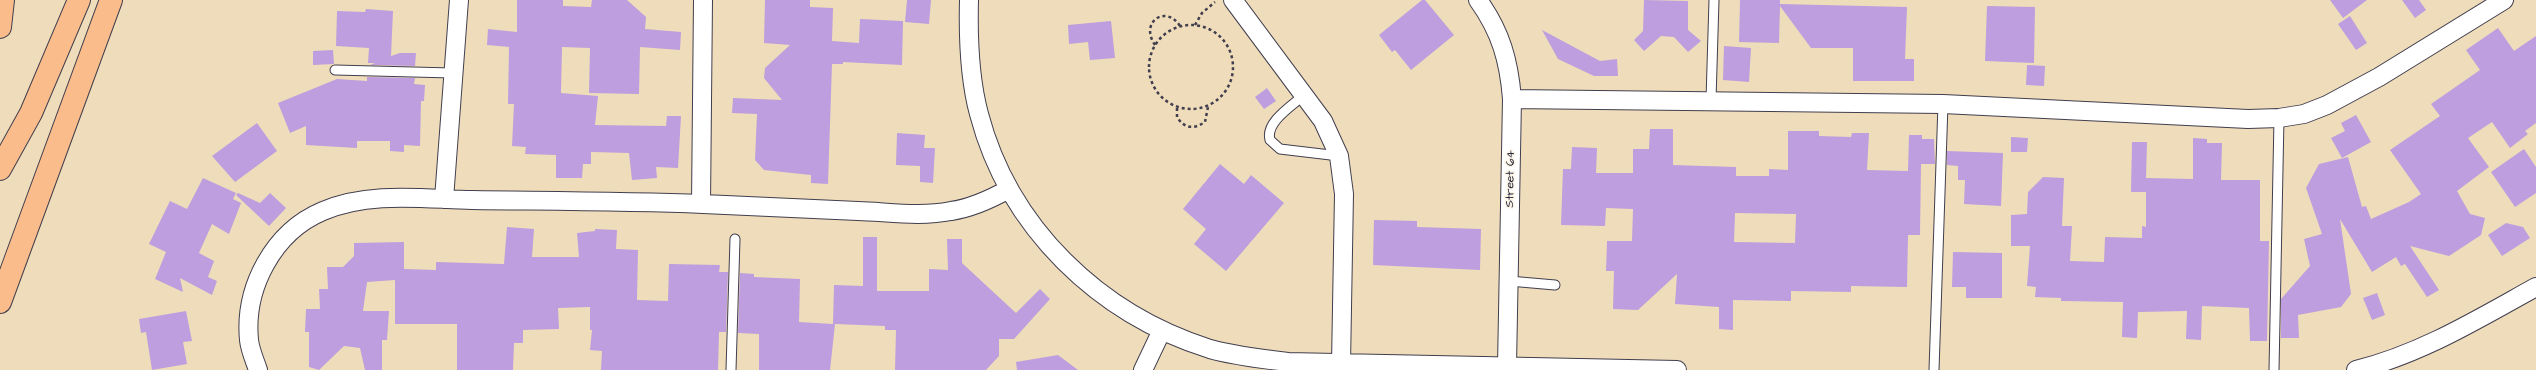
<!DOCTYPE html>
<html>
<head>
<meta charset="utf-8">
<style>
	body { margin:0 }
	canvas { display:block; background:#efdcba }
</style>
</head>
<body>
<canvas width="2536" height="370"></canvas>
<script>
const g = document.querySelector('canvas').getContext('2d');
g.lineJoin = 'round';
function paint(path, color) { g.fillStyle = color; g.fill(path, 'evenodd'); }
function trace(path, color, width, dash) { g.strokeStyle = color; g.lineWidth = width; g.lineCap = dash ? 'butt' : 'round'; g.setLineDash(dash || []); g.stroke(path); }
function write(font, color, halo, rows, align = 'center') {
  g.font = font + ' "Architects Daughter",sans-serif'; g.lineWidth = 3; g.setLineDash([]); g.textBaseline = 'middle'; g.strokeStyle = halo; g.fillStyle = color; for (const [text, x, y, turn = 0] of rows) {
    g.save(); g.translate(x, y); g.rotate((+turn || 0) * Math.PI / 180); g.textAlign = isNaN(turn) ? turn : align; if (halo) g.strokeText(text, 0, 0); g.fillText(text, 0, 0); g.restore();
  }
}
paint(new Path2D(`
	M517,0H563V6L591,7L592,0H627L646,17L645,29L681,32L680,50L640,47L639,94L589,93L590,48L562,47L561,93L598,96L595,125L666,126L667,116H681L678,168L656,167L657,178L632,180L629,153L591,152V164H583L582,178H556V155L525,154L526,147L512,146L514,104H508L509,47L487,45L488,29L517,32Z
	M765,0H810V7L833,8L832,41L859,43L860,19L903,21L902,65L843,62V64H832L828,184L811,183V175L764,170L755,160L757,114L732,113L733,98L782,100L764,78L765,68L790,45L764,43Z
	M907,0H931L929,24L905,22Z
	M1422,0H1425L1454,35L1411,70L1395,50L1392,52L1379,35Z
	M1644,0L1688,1V30L1701,41L1688,52L1674,37L1661,36L1644,51L1634,40L1643,31Z
	M1740,0H1780V4L1907,7L1905,59H1914V81H1853V48H1811L1780,6L1779,43L1739,42Z
	M2330,0H2367L2343,18Z
	M2402,0H2419L2426,10L2415,18Z
	M1987,6L2035,7L2034,63L1985,61Z
	M366,9L393,11L391,56L400,53H416L415,66L370,65L375,63H368L369,48L336,46L337,11L365,12Z
	M2350,16L2367,43L2356,50L2338,24Z
	M1111,21L1115,58L1090,60L1088,42L1069,44L1068,25Z
	M2498,28L2514,51L2536,36V123L2525,131L2528,134L2510,148L2492,122L2468,138L2489,167L2457,191L2470,214L2485,218L2481,235L2449,256L2410,246L2439,290L2427,297L2405,264L2401,266L2396,257L2372,272L2340,219L2351,294L2341,307L2298,315L2299,338H2281V299L2310,266L2304,239L2322,234L2306,188L2319,164L2348,157L2362,207L2366,206L2371,219L2409,202L2421,194L2390,150L2440,116L2431,104L2480,70L2466,50Z
	M1542,30L1600,61L1617,59L1618,76H1594L1558,59Z
	M1724,46L1751,48L1749,82L1723,80Z
	M333,50L334,64L313,65V51Z
	M2027,65L2045,66L2044,86L2026,85Z
	M367,77L415,78L414,84L425,85L424,101H421L420,146L404,145V152L390,151V141H357V148L306,145V126L290,133L278,103L337,79L367,81Z
	M1267,88L1276,101L1264,109L1255,97Z
	M2356,115L2371,142L2342,158L2331,138L2345,131L2341,123Z
	M257,123L277,151L235,182L212,156Z
	M1650,129H1673V165L1736,167V176H1769V169L1788,170V131H1819V136L1851,137L1852,133H1869L1867,170L1908,171L1909,135H1922V139H1934L1935,164H1921L1920,235H1908L1907,287L1851,286V292L1791,291V301L1733,300V330L1719,329V307L1675,304L1677,274L1638,310L1613,309L1614,271H1606L1607,241H1632L1633,209L1606,208L1605,226L1561,225L1563,169H1571L1572,147L1597,148L1596,173H1633V149H1649ZM1735,213L1796,214L1795,243L1734,242Z
	M897,133L925,135L924,148H935L933,183L920,182V166L896,165Z
	M2011,137L2028,138L2027,152H2011Z
	M2193,138L2207,139V143H2222L2221,180H2260V241H2269L2267,341H2250L2249,308L2202,306L2201,340L2186,339L2187,311L2138,312L2137,338L2122,337L2123,302L2061,301V298L2035,297L2036,287L2027,286L2030,246H2011V215L2027,214L2028,192L2043,177L2064,178L2062,226H2072L2070,261L2104,262L2105,237L2142,238V226L2146,227V192H2131L2132,142H2147L2146,178L2193,179Z
	M2524,149L2536,167V193L2515,207L2491,172Z
	M1947,151L2003,153L2001,206L1964,204L1965,180H1958V166L1947,165Z
	M1220,164L1244,184L1251,175L1284,203L1226,271L1194,244L1206,229L1183,209Z
	M203,178L236,193L233,199L241,203L229,234L212,224L199,253L214,261L208,277L217,281L212,295L180,278L183,292L155,279L166,252L149,244L170,201L187,209Z
	M238,193L260,203L270,193L286,208L269,226L236,195Z
	M1374,220L1417,221V227L1481,229L1480,270L1373,265Z
	M2506,223L2523,227L2530,238L2502,256L2488,235Z
	M507,227L534,229L532,257H579L577,233L595,231V229L617,230L616,249L638,250L637,300L668,301L669,264L720,265L719,272H728L726,332H719L718,370H601L602,351L590,350L592,330H590V307L558,308L559,329L523,330V343H514L513,370H457V324H395V280L367,282L363,311H389L387,340H382V370H365L360,348L344,346L319,370L309,367V332H305L306,309H320L319,289H328L327,267H343L354,256V243L404,242V269L436,270V262L504,264Z
	M863,237H877V291H929V269L948,270L947,239H962V263L1016,313L1040,289L1050,299L1014,339H999V356L986,370H895L896,330H885V326L835,324L830,370H759V334L738,333L740,273L754,274V277L800,279L799,322L833,324L834,285L863,286Z
	M1953,252L2002,253V298H1966V287H1952Z
	M2377,293L2385,315L2372,320L2363,298Z
	M186,311L192,341L183,342L187,364L152,370L146,332L141,333L139,319Z
	M1058,355L1078,370H1017L1016,362Z`), '#be9ede');
const lane = new Path2D(`
	M335,70L452,73
	M1304,95C1292,106 1265,122 1270,140L1280,149L1339,156
	M1711,100L1714,0
	M1509,281L1555,285
	M731,370L735,239
	M1934,370L1943,104
	M2274,370L2279,118`);
const street = new Path2D(`
	M969,0C968,38 969,77 979,114C1009,228 1099,314 1210,349C1235,356 1262,359 1288,362L1677,370
	M1233,0L1323,121L1339,156L1344,194L1341,364
	M1478,0C1501,32 1509,61 1512,99L1507,366
	M1512,99L1943,104L2248,119L2279,118L2304,114L2327,105L2379,77L2504,0
	M444,199L459,0
	M701,204L703,0
	M258,370C255,361 250,350 249,340C244,288 273,232 323,211C369,191 424,199 472,200C549,201 626,201 703,204C755,206 807,209 858,211C889,212 921,217 951,211C972,208 991,199 1009,189
	M1143,370L1162,330
	M2356,370C2421,354 2478,319 2536,287`);
const highway = new Path2D(`
	M0,27L3,0
	M0,169L31,113L79,0
	M0,302L111,0`);
trace(lane, '#413e4e', 11);
trace(street, '#413e4e', 20);
trace(highway, '#413e4e', 24);
trace(new Path2D(`
	M1149 67a42 42 0 1 1 84 0a42 42 0 1 1-84 0Z
	M1195,25L1202,13L1215,2
	M1155,45C1139,22 1166,4 1180,26
	M1177,108V117C1184,128 1193,130 1205,122L1208,107`), '#413e4e', 2.5, [3, 3]);
trace(lane, '#fff', 9);
trace(street, '#fff', 18);
trace(highway, '#f9bc8a', 22);
write('12px', '#22223b', '#fcf5e5', [
	["Street 64",1511,179,-89]
]);
</script>
</body>
</html>
